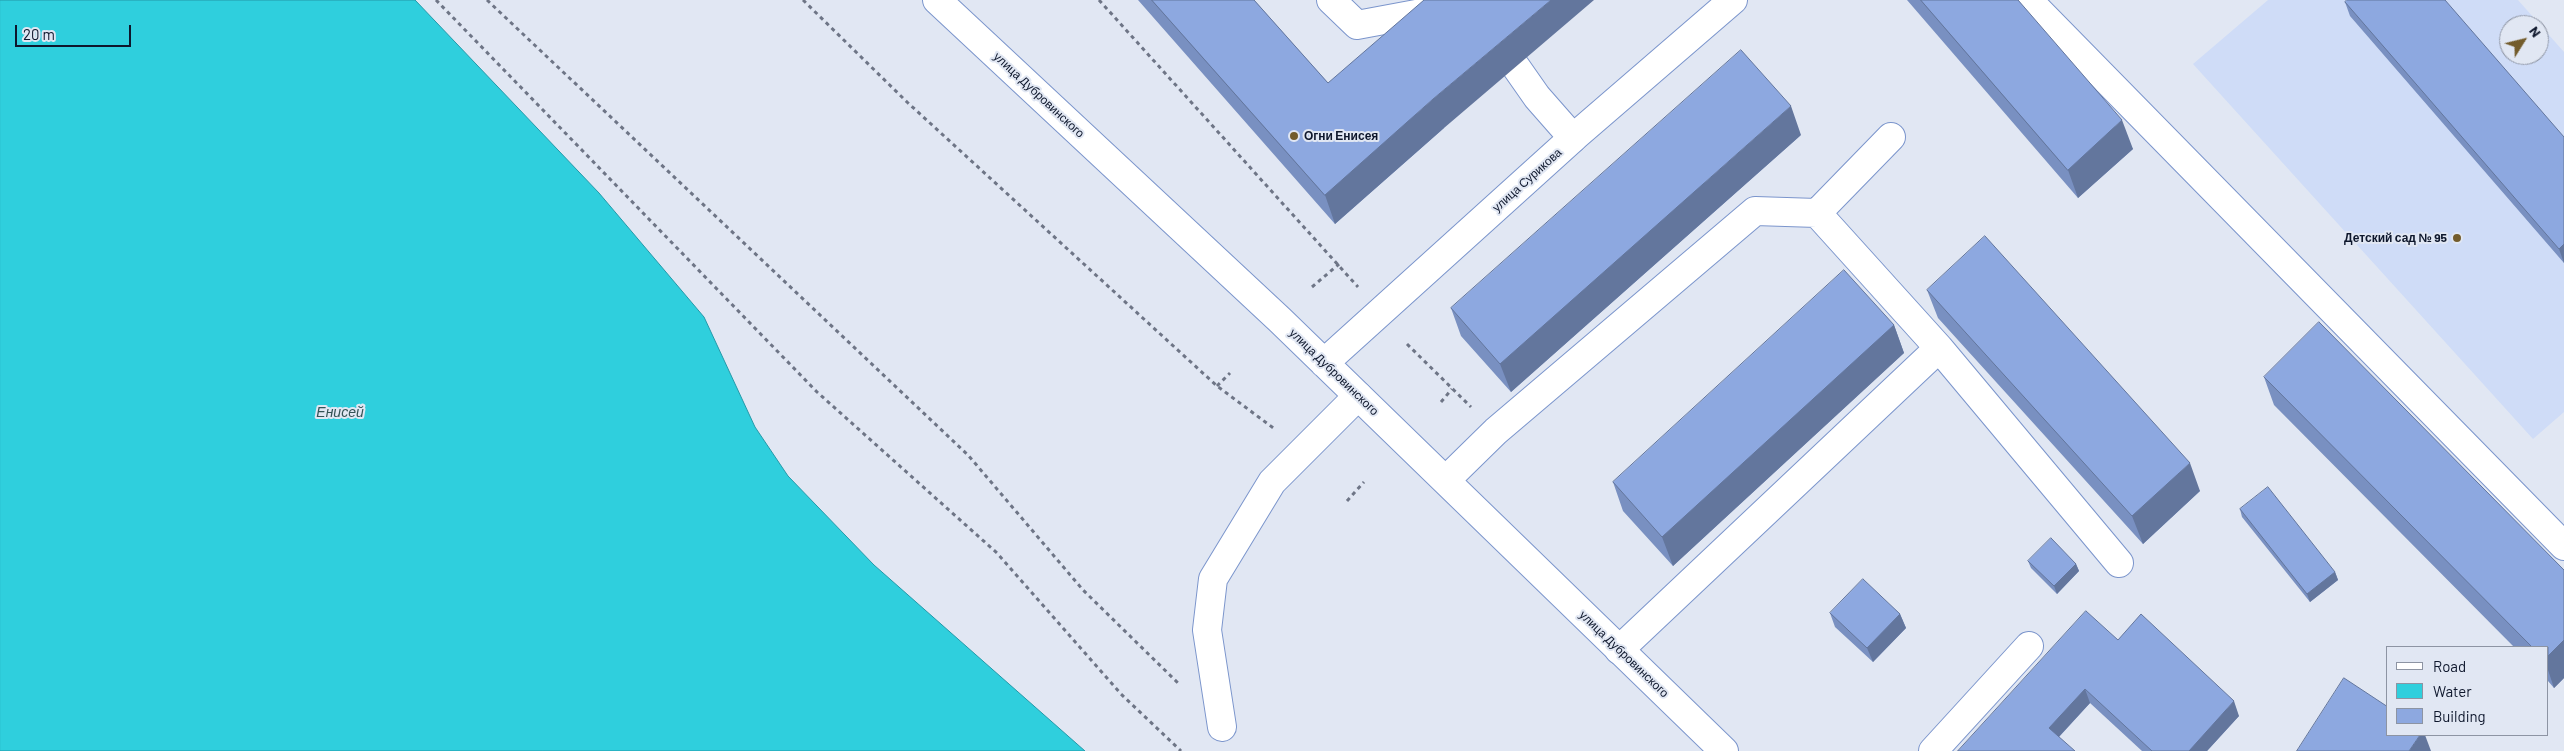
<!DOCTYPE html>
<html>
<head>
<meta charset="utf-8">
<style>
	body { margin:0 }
	#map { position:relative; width:2564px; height:751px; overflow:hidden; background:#e1e7f3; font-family:Barlow,sans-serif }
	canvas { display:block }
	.legend { position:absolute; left:2386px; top:646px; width:162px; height:90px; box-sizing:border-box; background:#e1e7f3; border:1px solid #8d94a3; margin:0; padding:6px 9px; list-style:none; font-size:15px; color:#0e172c }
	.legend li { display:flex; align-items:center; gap:10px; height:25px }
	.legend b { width:25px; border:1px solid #8d94a3 }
	.north { position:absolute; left:2499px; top:15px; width:50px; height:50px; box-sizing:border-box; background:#e1e7f3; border:1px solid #8d94a3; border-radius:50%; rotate:54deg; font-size:14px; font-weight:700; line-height:20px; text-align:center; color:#0e172c }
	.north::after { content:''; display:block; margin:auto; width:18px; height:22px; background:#735c2c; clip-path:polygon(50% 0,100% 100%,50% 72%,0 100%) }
	.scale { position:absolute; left:15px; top:25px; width:116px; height:22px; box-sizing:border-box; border:2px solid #0e172c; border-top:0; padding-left:6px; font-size:15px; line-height:18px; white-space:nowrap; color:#0e172c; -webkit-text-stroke:4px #e1e7f3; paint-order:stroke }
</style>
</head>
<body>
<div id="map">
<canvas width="2564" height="751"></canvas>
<ul class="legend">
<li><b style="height:6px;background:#fff"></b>Road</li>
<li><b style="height:14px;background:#2fcfdd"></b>Water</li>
<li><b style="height:14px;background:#8da8e0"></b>Building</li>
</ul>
<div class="north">N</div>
<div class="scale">20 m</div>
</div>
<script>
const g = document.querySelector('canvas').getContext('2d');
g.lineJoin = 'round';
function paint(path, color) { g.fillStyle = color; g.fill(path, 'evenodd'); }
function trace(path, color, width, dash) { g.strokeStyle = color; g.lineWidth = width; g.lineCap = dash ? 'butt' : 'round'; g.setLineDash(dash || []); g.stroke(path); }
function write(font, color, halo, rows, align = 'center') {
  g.font = font + ' Barlow,sans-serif'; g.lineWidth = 4; g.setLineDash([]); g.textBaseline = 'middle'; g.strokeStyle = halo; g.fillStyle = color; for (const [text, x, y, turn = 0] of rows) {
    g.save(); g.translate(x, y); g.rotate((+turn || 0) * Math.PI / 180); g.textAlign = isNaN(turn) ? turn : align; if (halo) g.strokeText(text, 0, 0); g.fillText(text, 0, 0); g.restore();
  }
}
paint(new Path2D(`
	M2268,0H2518L2564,52V412L2533,439L2193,64ZM2509,25H2539V55H2509Z`), '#cfdcf7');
const water = new Path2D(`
	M0,0H415L599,193L704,317L755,427L788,476L874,565L1085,751H0Z`);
paint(water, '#2fcfdd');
trace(water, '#2598a8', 1);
const minor = new Path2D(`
	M1331,0L1357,25L1443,9
	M2028,0L2564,546
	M1516,67L1537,97L1573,138
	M1817,213L1939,348L2119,563
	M1446,480L1496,431L1755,211L1817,213L1891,137
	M1619,650L1939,348
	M1222,727L1207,630L1213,579L1272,482L1358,396
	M1933,751L2029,646`);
const major = new Path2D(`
	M937,0L1280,320L1724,751
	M1324,363L1573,138L1733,0`);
trace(minor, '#7b95cc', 30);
trace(major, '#7b95cc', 30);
trace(new Path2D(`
	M436,0L817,392L997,553L1121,694L1181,751
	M487,0L968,455L1083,590L1179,684
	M803,0L907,102L1217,386L1276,430
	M1099,0L1358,287
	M1312,287L1339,264
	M1407,344L1471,407
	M1217,386L1230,373
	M1441,402L1452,389
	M1347,501L1364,482`), '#6e7586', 3, [4, 4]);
trace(minor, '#fff', 28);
trace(major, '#fff', 28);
paint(new Path2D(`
	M1138,0H1254L1328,83L1444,128L1335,224Z
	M1907,0H2018L2133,149L2078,198Z
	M2345,2L2564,137V263L2350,16Z
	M1801,135L1511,392L1461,336L1451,308Z
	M1927,290L2200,491L2143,544L1938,318Z
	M1894,325L1904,353L1673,566L1623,511L1613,482Z
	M2264,377L2564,570V678L2554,688L2548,681V647H2514L2274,405Z
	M2240,509L2335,572L2338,580L2310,602L2242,517Z
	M2028,561L2076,564L2079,571L2057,594L2031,568Z
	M1830,613L1900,614L1906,628L1873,662L1835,627Z
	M2118,640L2239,716L2207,751H2142L2090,703L2059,737L1958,751Z`), '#7990c1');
paint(new Path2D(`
	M1551,0H1594L1444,128L1335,224L1325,195L1433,99Z
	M1791,106L1801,135L1511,392L1500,364Z
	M2122,120L2133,149L2078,198L2068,170Z
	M2564,244V263L2559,249Z
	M1894,325L1904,353L1673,566L1662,537Z
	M2190,463L2200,491L2143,544L2132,516Z
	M2076,564L2079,571L2057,594L2054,586Z
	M2335,572L2338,580L2310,602L2307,594Z
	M1900,614L1906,628L1873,662L1867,648Z
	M2564,640V678L2554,688L2548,670V656Z
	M2085,689L2090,703L2054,742L2049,728Z
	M2234,701L2239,716L2207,751H2189Z
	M2420,735H2425L2431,751H2409Z`), '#63769d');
const building = new Path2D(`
	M1152,0H1254L1328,83L1424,0H1551L1433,99L1325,195Z
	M1921,0H2018L2122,120L2068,170Z
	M2347,0H2445L2564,137V244L2559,249L2345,2Z
	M1741,50L1791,106L1500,364L1451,308Z
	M1985,236L2190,463L2132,516L1927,290Z
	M1844,270L1894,325L1662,537L1613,482Z
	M2319,322L2564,570V640L2548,656V647H2532L2264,377Z
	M2268,487L2335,572L2307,594L2240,509Z
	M2051,538L2076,564L2054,586L2028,561Z
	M1863,579L1900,614L1867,648L1830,613Z
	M2086,611L2118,640L2141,614L2234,701L2189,751H2152L2085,689L2049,728L2075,751H1958Z
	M2344,678L2388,707V735H2420L2409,751H2297Z`);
paint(building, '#8da8e0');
trace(building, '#63769d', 1);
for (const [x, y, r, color] of [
	[1294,136,5,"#735c2c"],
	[2457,238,5,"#735c2c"]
]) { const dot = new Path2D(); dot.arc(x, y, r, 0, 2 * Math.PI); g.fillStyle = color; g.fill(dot); trace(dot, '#e1e7f3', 2); }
write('12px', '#0e172c', '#e1e7f3', [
	["улица Дубровинского",1039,95,43],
	["улица Сурикова",1527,180,-42],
	["улица Дубровинского",1334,372,44],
	["улица Дубровинского",1624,654,44]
]);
write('bold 12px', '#0e172c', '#e1e7f3', [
	["Огни Енисея",1304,136],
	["Детский сад № 95",2447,238,"right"]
], 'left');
write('italic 14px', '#345356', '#e1e7f3', [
	["Енисей",340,412]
]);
</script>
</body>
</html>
